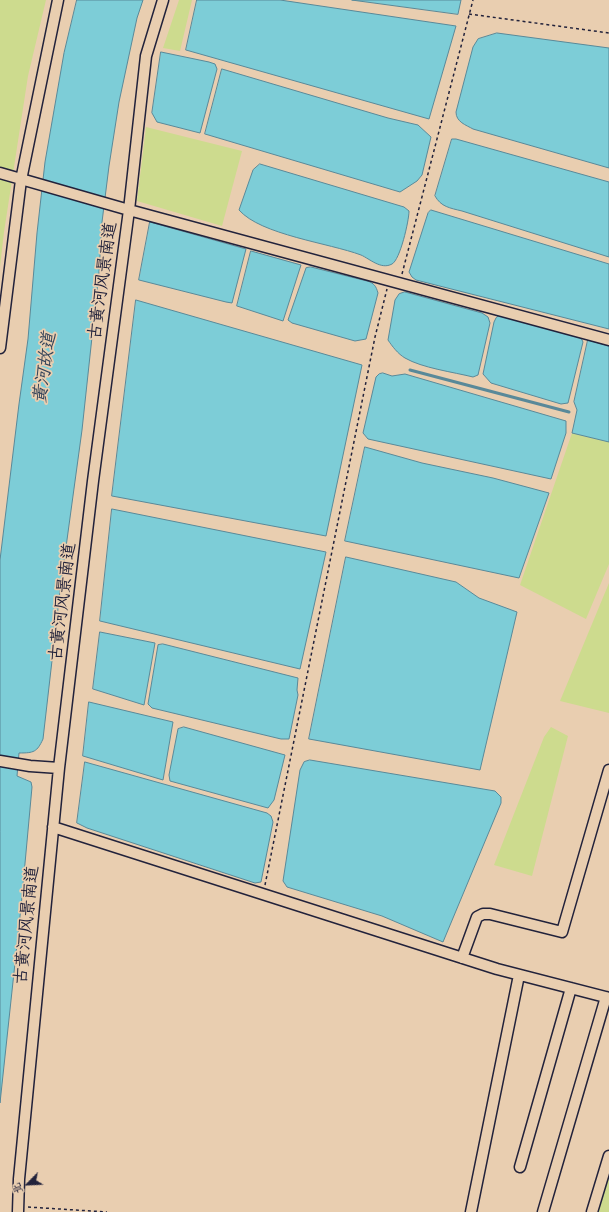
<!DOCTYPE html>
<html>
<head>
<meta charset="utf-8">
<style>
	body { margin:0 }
	#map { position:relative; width:609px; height:1212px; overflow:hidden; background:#e9ceb0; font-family:Caveat,"LXGW WenKai TC",sans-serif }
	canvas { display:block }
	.north { position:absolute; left:8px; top:1164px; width:40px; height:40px; -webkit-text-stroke:3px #e9ceb0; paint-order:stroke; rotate:246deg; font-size:11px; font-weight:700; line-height:16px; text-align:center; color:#22223b }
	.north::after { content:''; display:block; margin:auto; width:14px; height:18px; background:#22223b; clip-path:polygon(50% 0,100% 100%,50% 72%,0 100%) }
</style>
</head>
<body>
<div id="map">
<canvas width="609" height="1212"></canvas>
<div class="north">北</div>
</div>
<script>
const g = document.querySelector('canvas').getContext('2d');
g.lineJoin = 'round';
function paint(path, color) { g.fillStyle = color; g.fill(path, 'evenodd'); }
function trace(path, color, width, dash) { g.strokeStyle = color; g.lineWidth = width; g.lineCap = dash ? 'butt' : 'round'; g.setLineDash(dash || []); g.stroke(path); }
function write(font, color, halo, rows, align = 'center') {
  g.font = font + ' Caveat,"LXGW WenKai TC",sans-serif'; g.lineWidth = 3.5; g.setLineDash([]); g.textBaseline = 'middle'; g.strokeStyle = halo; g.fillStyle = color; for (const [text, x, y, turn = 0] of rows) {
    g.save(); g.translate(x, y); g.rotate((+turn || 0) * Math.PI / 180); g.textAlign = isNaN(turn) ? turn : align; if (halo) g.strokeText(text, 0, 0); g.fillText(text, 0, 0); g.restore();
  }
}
paint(new Path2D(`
	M0,0H46L28,76L4,232L0,267Z
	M179,0H192L180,51L163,48Z
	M146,127L242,151L222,226L137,201Z
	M572,433L609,442V564L586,619L520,585Z
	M609,583V713L560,701Z
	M551,727L568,736L532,876L494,865L544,737Z
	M609,1176V1212H598Z`), '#cddb8e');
const water = new Path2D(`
	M77,0H143L137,18L119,102L109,166L102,222L99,272L82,430L60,591L43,739C37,752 34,753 19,753L17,776L31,782L32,787L21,907L0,1103V560L19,404L28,339L37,233L45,162L64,53Z
	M197,0H280L456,26L429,119L186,50Z
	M352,0H461L458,14Z
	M497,33L609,48V168L473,129C466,125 456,122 456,112L473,47L478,39Z
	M161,52L209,62L215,64L217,69L200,133L157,122L152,113Z
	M222,69L388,118L418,125L431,137L422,175L417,181L400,192L205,134Z
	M452,139H456L609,182V257L462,211C450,208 441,207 435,196Z
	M260,164L404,207L409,211C409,221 400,260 392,264C381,270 370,259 361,255C329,243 261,235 239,210L253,170Z
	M431,210L609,264V329L416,280L412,277L409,272L428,213Z
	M150,222L246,249L232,303L226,302L139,280Z
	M251,251L301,265L283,321L237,306Z
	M311,267L367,281C374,283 376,286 378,293L366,339L355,341L292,323L288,320L306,268Z
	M405,292L482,313L488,317L490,323L478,375L473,377C453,372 422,368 405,358C398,354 392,346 388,340L395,300L399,294Z
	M136,300L362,365L326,536L112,496Z
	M500,315L581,338L583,342L568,403L561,404L491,383L483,374L494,322L496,318Z
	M588,340L609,346V442L572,433L577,410L574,402Z
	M383,373L392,376L405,374L566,421V433L551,479L368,439L363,433L376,377L379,374Z
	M365,447L422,463L493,478L549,493L519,578L345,541Z
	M112,509L326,552L300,669L100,621Z
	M346,557L456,582L479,598L517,612L480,770L309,739Z
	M100,632L155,643L144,705L93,689Z
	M163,644L298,678L297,690L298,695L289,739H281L152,708L148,704L158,645Z
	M89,702L173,722L163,780L83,756Z
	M184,727L285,755L274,800L268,808L170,781L169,775L178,729Z
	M310,760L495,791L501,797V803L443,942L382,916L287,887L283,881L300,770L304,762Z
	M85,762L267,813L271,816L273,822L261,882L255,883L87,828L77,823Z`);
paint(water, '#7dcdd7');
trace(water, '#598999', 1);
trace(new Path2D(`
	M410,370L569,412`), '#598999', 3);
const minor = new Path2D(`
	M0,173L129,210L609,340
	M0,348L21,180L58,0
	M0,761L30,766L59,768
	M53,827L497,969L609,998
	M462,958L477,917L483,914H490L562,932L609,770
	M520,1167L571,988
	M18,1212L19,1179L59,768L93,481L129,210L146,56L163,0
	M471,1212L519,975
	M543,1212L606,997
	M592,1212L609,1156`);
trace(minor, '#22223b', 13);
trace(new Path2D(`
	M469,14L609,33
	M402,274L473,0
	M265,885L375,337L387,289
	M28,1207L107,1212`), '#22223b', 1.5, [3, 3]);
trace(minor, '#e9ceb0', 10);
write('17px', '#22223b', '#e9ceb0', [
	["古黄河风景南道",103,281,-82],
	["古黄河风景南道",63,602,-83],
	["古黄河风景南道",27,925,-84]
]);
write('italic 18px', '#34445a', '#e9ceb0', [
	["黄河故道",45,368,-82]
]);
</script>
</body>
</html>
